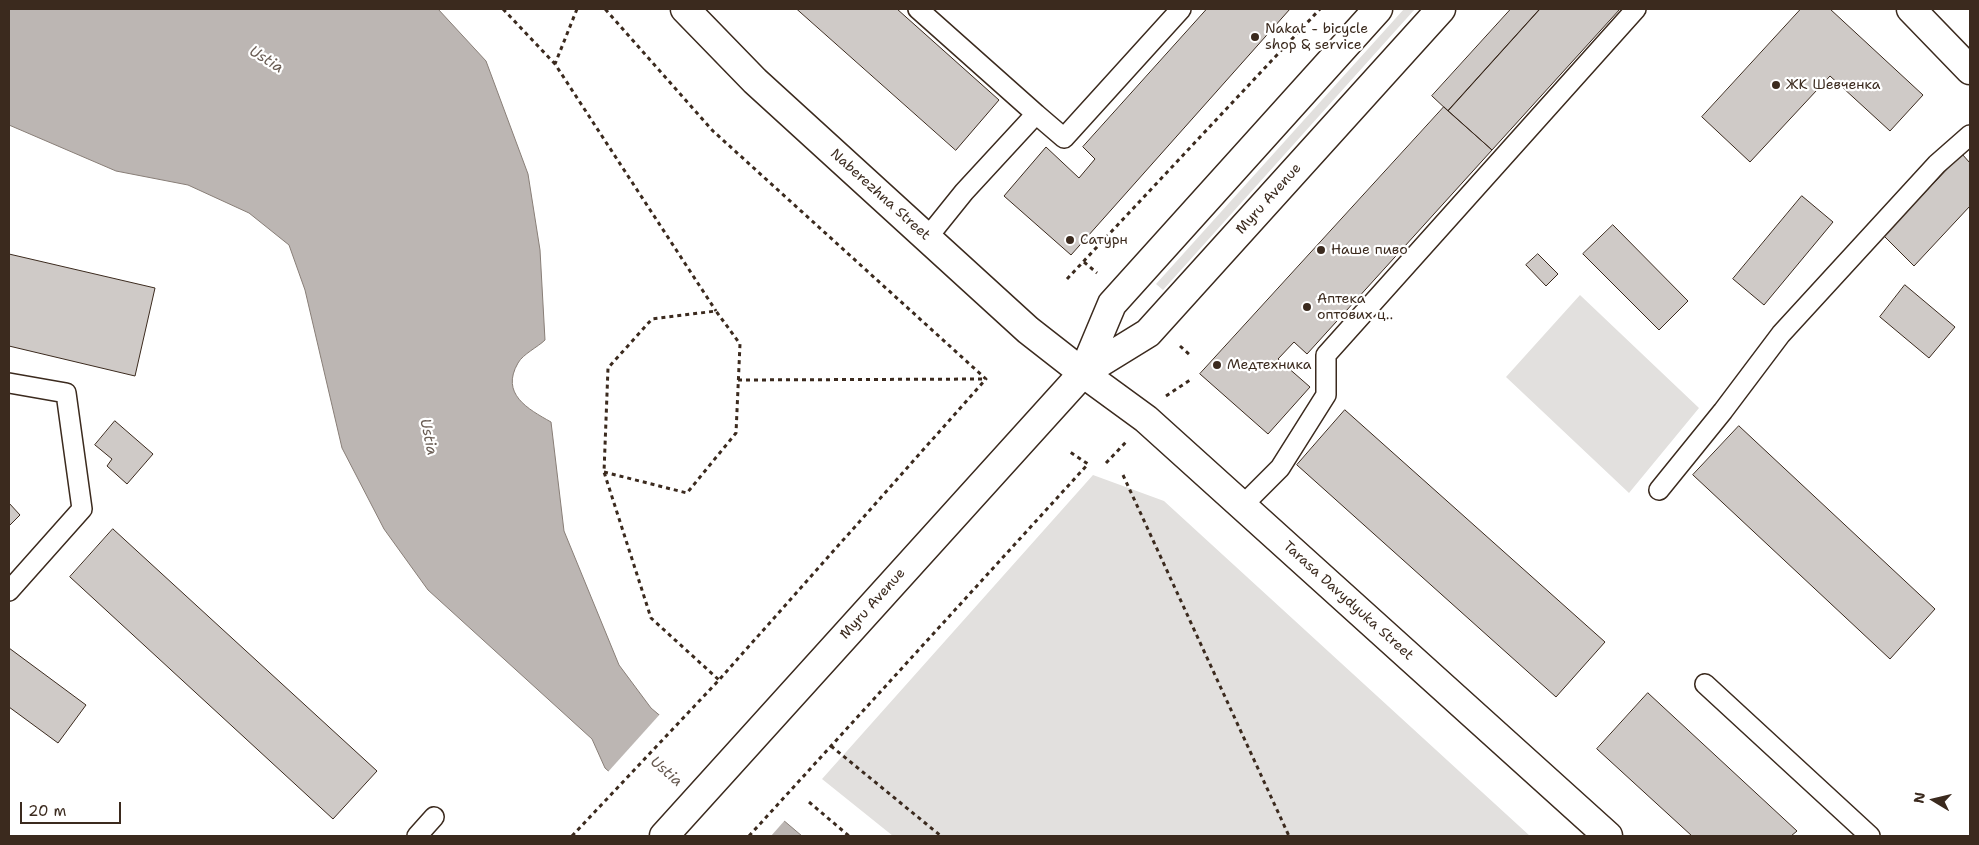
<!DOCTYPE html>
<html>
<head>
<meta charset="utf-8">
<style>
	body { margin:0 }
	#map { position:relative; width:1979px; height:845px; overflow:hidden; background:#fff; font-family:"Shantell Sans",sans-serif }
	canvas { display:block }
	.frame { position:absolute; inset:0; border:10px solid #3b2a1e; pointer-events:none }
	.north { position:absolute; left:1909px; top:775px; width:50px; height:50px; -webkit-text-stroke:4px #fff; paint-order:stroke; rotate:279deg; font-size:14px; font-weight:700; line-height:20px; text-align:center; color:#3b2a1e }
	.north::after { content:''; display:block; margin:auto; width:18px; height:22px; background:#3b2a1e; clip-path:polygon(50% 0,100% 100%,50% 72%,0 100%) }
	.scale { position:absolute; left:20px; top:802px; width:101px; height:22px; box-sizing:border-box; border:2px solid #3b2a1e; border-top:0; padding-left:6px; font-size:15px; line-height:18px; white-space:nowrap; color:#3b2a1e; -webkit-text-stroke:4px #fff; paint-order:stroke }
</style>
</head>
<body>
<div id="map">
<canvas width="1979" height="845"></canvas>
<div class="frame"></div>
<div class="north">N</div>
<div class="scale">20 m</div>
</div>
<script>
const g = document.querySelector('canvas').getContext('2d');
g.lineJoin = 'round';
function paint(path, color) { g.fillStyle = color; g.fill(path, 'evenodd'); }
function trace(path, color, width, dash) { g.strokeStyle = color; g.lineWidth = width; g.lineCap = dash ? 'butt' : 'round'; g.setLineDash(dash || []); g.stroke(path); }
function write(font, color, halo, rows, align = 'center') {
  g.font = font + ' "Shantell Sans",sans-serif'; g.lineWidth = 4.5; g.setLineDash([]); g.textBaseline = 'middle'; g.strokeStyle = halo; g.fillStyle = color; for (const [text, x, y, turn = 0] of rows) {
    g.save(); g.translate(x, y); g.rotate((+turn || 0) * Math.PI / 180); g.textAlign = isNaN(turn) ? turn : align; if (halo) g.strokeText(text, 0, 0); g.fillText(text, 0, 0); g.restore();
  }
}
paint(new Path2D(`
	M1404,9H1415L1163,290L1156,284Z
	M1580,295L1699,408L1629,493L1506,377Z
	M1093,475L1164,501L1530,836H893L822,779Z`), '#e2e0de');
const water = new Path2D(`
	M9,9H438L486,61L528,174L540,250L545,340C538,347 523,354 518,363C500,394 528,409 551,422L564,531L619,665L651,708L802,836H682L605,768L592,739L428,590L384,529L342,448L305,290L289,245L249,213L188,185L116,171L9,125Z`);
paint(water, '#bcb6b3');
trace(water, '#887e77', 1);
paint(new Path2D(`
	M661,713L786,819L771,836H678L607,773Z`), '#fff');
const building = new Path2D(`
	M797,9H897L999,100L956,150Z
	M1207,9H1290L1071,255L1004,196L1046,147L1079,178L1095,159L1083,147Z
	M1511,9H1540L1448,111L1432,96Z
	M1540,9H1620L1492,150L1448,111Z
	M1801,9H1830L1923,95L1890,131L1830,76L1750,162L1702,117Z
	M1444,107L1492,150L1307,354L1294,342L1278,359L1310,387L1268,434L1200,374Z
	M1962,154L1970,163V206L1914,266L1884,236Z
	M1802,196L1833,222L1764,305L1733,279Z
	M1613,225L1688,301L1659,330L1583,254Z
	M9,254L155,288L135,376L9,346Z
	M1538,254L1558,274L1546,286L1526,265Z
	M1905,285L1955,327L1929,358L1880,317Z
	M1345,410L1605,642L1556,697L1297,465Z
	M115,421L153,454L127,484L107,466L112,459L95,445Z
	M1739,426L1935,609L1890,659L1693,475Z
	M9,503L20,515L9,526Z
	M113,529L377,771L333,819L70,577Z
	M9,648L86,705L58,743L9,707Z
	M1648,693L1797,831L1791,836H1692L1597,749Z`);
paint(building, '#cfcac7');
trace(building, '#3b2a1e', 1);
const lane = new Path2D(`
	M918,9L1036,114L964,192L927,238
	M1036,114L1064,138L1181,9
	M9,383L66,393L82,509L9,591
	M1659,490L1723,411L1781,334L1937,164L1970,135
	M1243,505L1280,468L1326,395V355L1636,9
	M1705,684L1870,836
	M417,836L434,817`);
const street = new Path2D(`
	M1911,9L1970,70
	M1083,373L1146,419L1608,836`);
const secondary = new Path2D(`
	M685,9L755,81L1028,330L1083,373
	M1083,373L1112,304L1378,9
	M664,836L1083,373L1148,333L1441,9`);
trace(lane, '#3b2a1e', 22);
trace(street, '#3b2a1e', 31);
trace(secondary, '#3b2a1e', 31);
trace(new Path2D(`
	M503,9L555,64
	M577,9L555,64L716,311
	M1084,262L1097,273
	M1067,279L1320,9
	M1180,346L1190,355
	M738,380L985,379
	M1166,396L1190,380
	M1106,463L1126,442
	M604,472L687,493L736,433L740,344L716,311L652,319L608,368L604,472L651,618L719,680
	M1123,475L1289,836
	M831,746L941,836
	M809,802L849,836
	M572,836L719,680L986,379L713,131L605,9
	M749,836L1088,464L1070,452`), '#3b2a1e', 3, [4, 4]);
trace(lane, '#fff', 19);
trace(street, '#fff', 28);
trace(secondary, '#fff', 28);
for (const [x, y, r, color] of [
	[1255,37,5,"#3b2a1e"],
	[1776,85,5,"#3b2a1e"],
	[1070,240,5,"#3b2a1e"],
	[1321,250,5,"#3b2a1e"],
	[1307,307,5,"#3b2a1e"],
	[1217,365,5,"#3b2a1e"]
]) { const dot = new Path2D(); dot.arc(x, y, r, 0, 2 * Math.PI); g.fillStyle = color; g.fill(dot); trace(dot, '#fff', 2); }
write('14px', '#3b2a1e', '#fff', [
	["Nakat - bicycle",1265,29],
	["shop & service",1265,45],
	["ЖК Шевченка",1786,85],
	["Сатурн",1080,240],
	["Наше пиво",1331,250],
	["Аптека",1317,299],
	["оптових ц‥",1317,315],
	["Медтехника",1227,365]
], 'left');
write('14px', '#3b2a1e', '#fff', [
	["Naberezhna Street",880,195,42],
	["Myru Avenue",1269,199,-48],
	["Tarasa Davydyuka Street",1348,601,42],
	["Myru Avenue",873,604,-48]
]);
write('italic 15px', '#685b52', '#fff', [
	["Ustia",266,60,32],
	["Ustia",428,437,78],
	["Ustia",666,772,41]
]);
</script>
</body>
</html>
